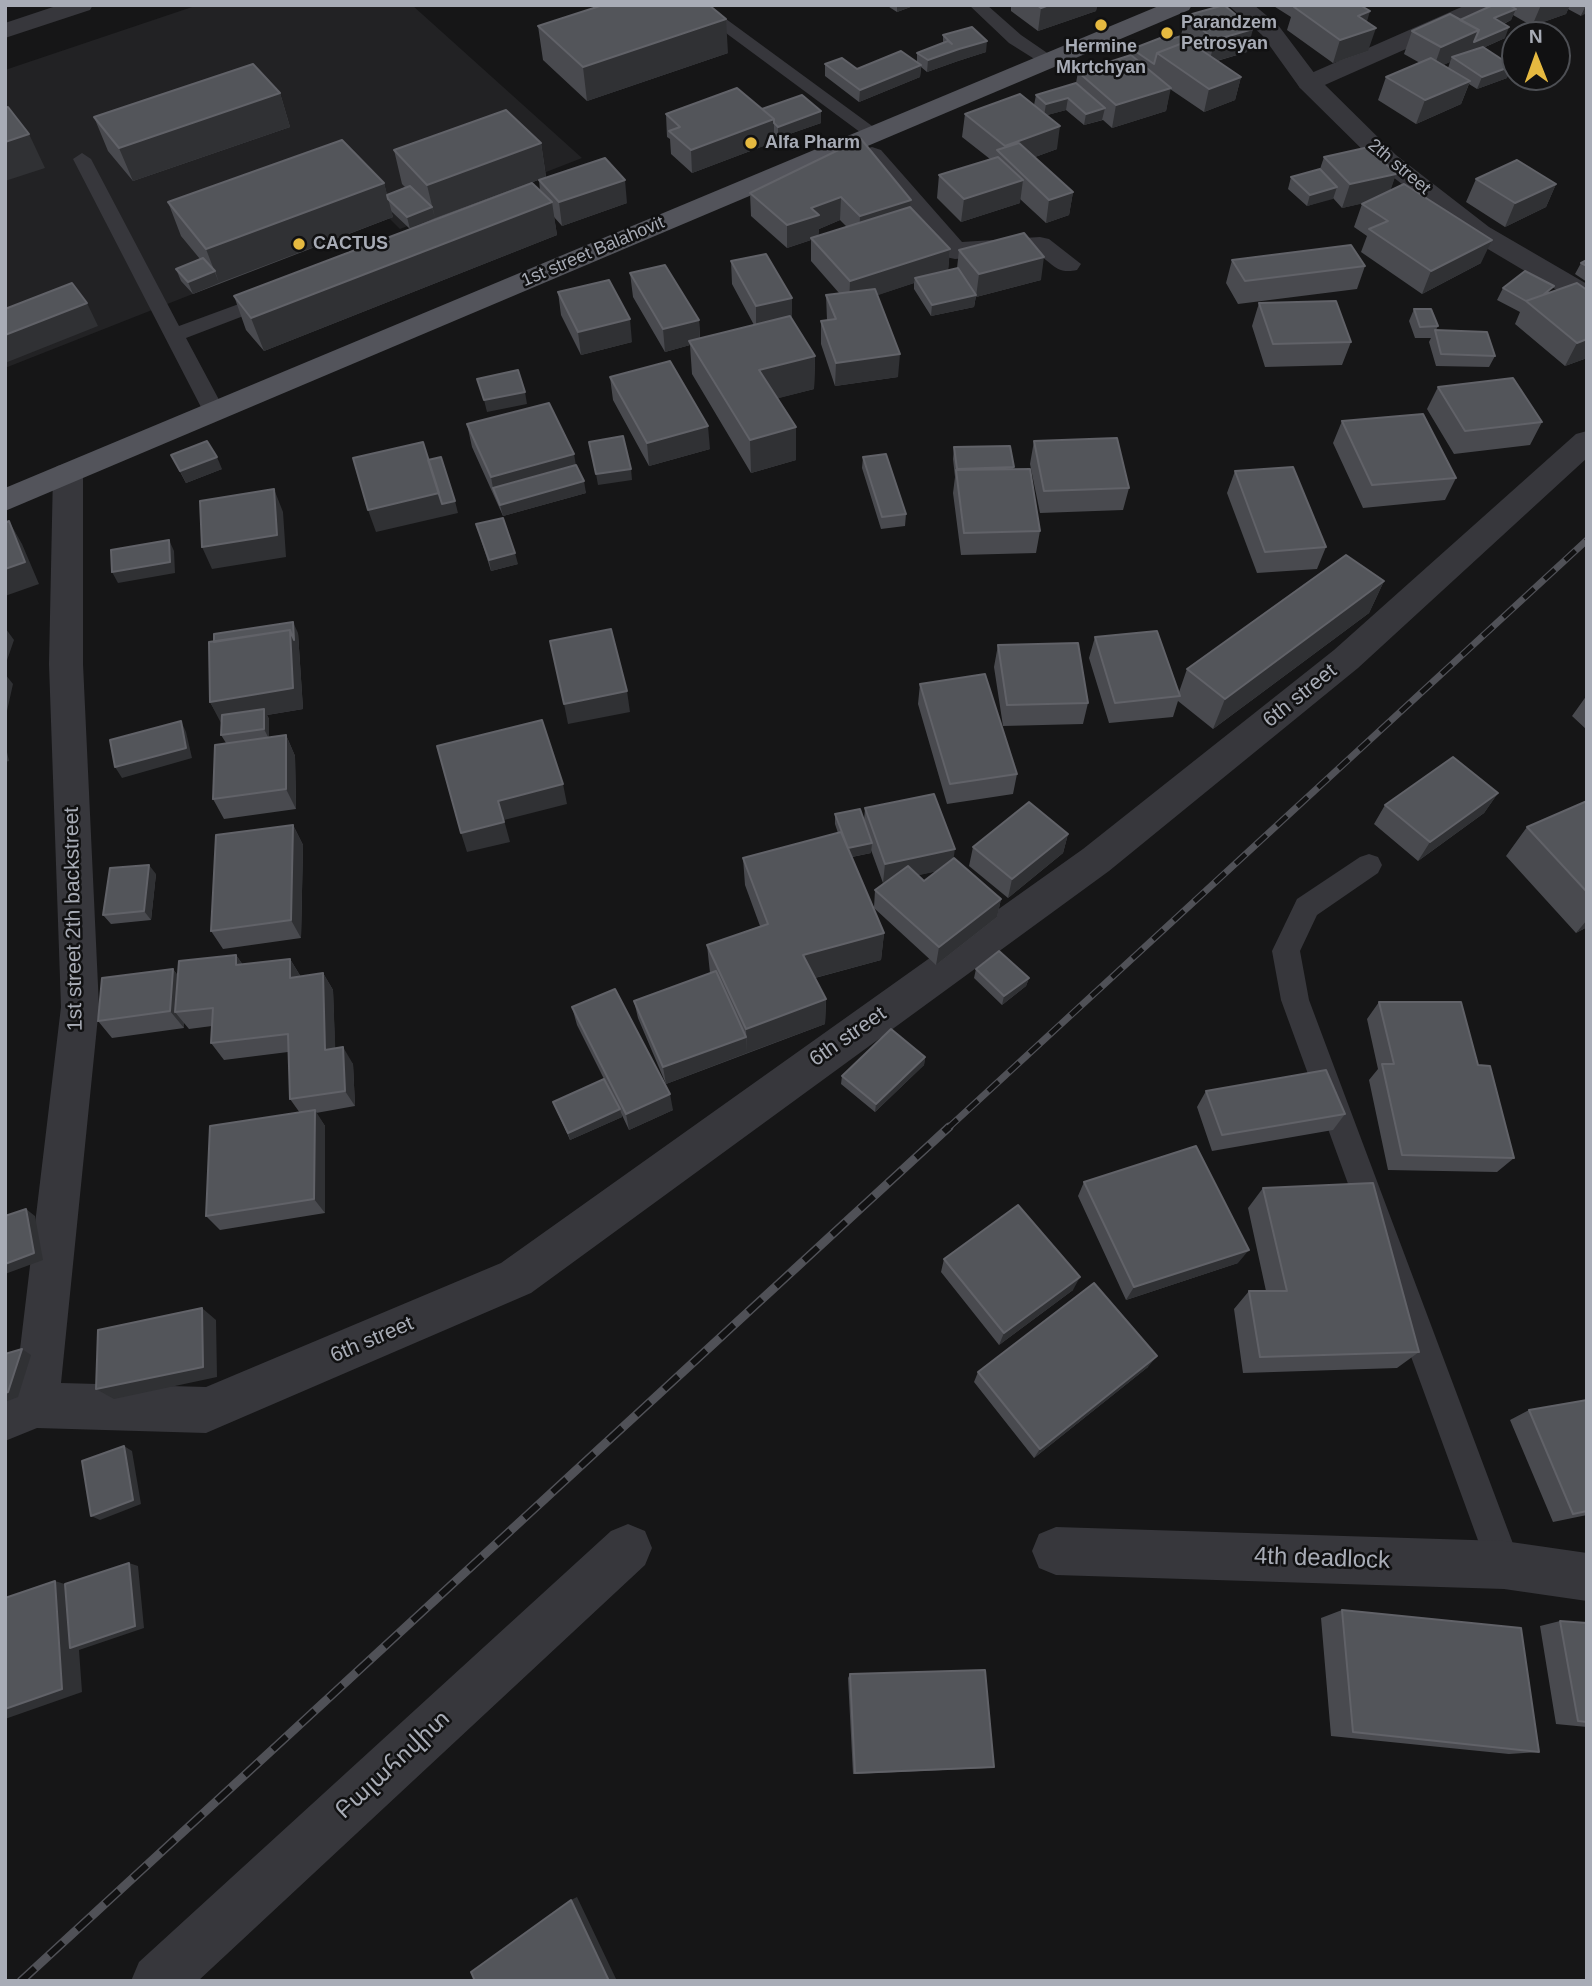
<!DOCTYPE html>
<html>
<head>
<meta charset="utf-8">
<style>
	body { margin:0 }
	#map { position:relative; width:1592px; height:1986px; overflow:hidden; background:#161617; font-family:Helvetica,sans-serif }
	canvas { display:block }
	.frame { position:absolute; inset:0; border:7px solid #a8acb6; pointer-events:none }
	.north { position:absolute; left:1501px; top:21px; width:70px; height:70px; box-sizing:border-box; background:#111112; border:2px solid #4d4f54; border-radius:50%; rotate:359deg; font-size:19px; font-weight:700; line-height:28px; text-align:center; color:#a8acb6 }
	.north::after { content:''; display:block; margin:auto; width:24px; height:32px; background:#e5b940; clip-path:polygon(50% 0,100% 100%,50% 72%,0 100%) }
</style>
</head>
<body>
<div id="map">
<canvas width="1592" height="1986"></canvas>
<div class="frame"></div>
<div class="north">N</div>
</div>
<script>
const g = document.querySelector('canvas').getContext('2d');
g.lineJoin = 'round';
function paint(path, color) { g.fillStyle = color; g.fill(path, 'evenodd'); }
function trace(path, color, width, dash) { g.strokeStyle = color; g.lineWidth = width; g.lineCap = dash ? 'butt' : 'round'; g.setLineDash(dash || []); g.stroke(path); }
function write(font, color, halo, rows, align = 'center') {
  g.font = font + ' Helvetica,"Noto Sans Armenian",sans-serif'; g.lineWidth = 5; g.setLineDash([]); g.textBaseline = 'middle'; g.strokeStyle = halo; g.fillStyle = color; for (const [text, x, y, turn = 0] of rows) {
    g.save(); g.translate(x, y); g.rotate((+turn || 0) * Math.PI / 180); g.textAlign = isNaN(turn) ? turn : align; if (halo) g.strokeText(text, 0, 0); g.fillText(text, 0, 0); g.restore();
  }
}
paint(new Path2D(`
	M198,5H412L582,158L400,229L388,217L5,368V70Z`), '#222224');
paint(new Path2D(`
	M688,5H707L883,134L880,138H868Z
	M969,5H987L1021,35L1059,61L1050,66L1044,65L1009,43Z
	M82,153L91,159L179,326L266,294H280L283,298L280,302L186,338L225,411L222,416H206L203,411L73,159Z
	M1369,854L1378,857L1382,865L1378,873L1317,915L1300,951L1309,1000L1521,1565L1516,1577L1504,1582L1492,1577L1487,1565L1281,1000L1272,951L1297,899L1360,857Z`), '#37373c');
paint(new Path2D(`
	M59,5H93L90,10L5,38V23Z
	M1466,5H1497L1494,10L1318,88L1309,90L1300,88L1297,83L1300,78Z
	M872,147L881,150L962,242L1040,237L1049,239L1081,264L1077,270C1052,276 1051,256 1032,254C1013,251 976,258 955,259L946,257L859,155L863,150Z
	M1587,431V458L1358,668L1109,871L531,1293L206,1433L37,1428L5,1441V1396L15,1391L61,1007L49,664L53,473L57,466L68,463L79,466L83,473V664L99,1007L61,1383L206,1387L501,1263L1083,849L1334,650L1576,434Z
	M628,1524L645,1531L652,1548L645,1565L198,1981H131L139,1962L611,1531Z
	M1056,1527L1504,1541L1587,1553V1601L1504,1589L1056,1575L1039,1568L1032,1551L1039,1534Z`), '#37373c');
paint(new Path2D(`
	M1228,5H1254L1278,25L1318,78L1396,155L1489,227L1587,284V304L1577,302L1471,239L1378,165L1300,88L1262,35Z`), '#37373c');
paint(new Path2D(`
	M1161,5H1192L1189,10L5,511V488Z`), '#53545b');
const railFar1 = new Path2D(`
	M947,1129L1587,540`);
const rail = new Path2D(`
	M21,1981L949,1127`);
trace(railFar1, '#505157', 7);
trace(rail, '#505157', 9);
trace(railFar1, '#111112', 4.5, [14]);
trace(rail, '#111112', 6, [19]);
paint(new Path2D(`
	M886,5H916L897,12Z
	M1011,5H1097L1096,11L1038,31L1011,11Z
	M1272,5H1360L1367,22L1368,51L1333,63L1287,30L1291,17Z
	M1493,5H1587L1581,16L1568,9L1566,14L1532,26L1513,15L1511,20L1504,24L1505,38L1483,48L1507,78L1477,89L1469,84L1461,104L1416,124L1378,100L1386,77L1420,63L1404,54L1412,31L1460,20ZM1450,62L1448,68L1443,65Z
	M1185,16L1247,52L1217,61L1241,77L1235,100L1204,112L1170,89L1166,111L1112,128L1103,120L1084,125L1066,110L1047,115L1057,149L1035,157L1073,192L1069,215L1046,223L1020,199V203L961,222L937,198L939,175L990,159L962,137L965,114L1034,105L1036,95L1076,83L1078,72L1131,56L1132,49L1181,36Z
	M538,26L728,53L587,101L543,60Z
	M943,35L986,52L958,61L927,72L921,67L920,77L859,102L825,76V64L857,69L917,63V53L943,43Z
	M280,93L290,127L133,181L108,151L94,117Z
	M762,109L821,111V123L778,138L774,135V142L692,173L671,154L670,139L667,137L666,114Z
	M541,143L546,177L410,229L391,211L393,217L193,294L181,281L176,269L200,259L181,236L168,202L384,183L387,195L405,187L402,184L394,150Z
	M1324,157L1396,174L1390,190L1481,263L1422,294L1361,252L1367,236L1354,227L1362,204L1363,203L1342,208L1333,198L1307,206L1288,189L1291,177L1320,169Z
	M1476,179L1556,184L1546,207L1505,227L1466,202Z
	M539,180L627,203L562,226L554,217L557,235L264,351L246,330L234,296L540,191Z
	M750,193L911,200L910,208L950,249L948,270L957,268L959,250L1041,280L976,297V296L974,307L931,316L914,289V283L877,295L898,377L835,386L821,344V321L827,320L826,295L839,293L811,261V240L787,248L751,216ZM840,220L847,227L818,236L819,229Z
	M1232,260L1365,266L1357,289L1238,304L1226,283Z
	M1587,260V282L1575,274L1581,263Z
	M731,261L792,298V320L815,356L814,389L778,398L796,460L751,473L692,374L690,345L665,352L633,297L630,273L699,320L700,338L754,325L732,284Z
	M1503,288L1551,292L1587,358L1565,366L1515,324L1520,312L1497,300Z
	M558,292L632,342L581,355L561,315Z
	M1259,303L1351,342L1342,365L1265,367L1252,326Z
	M1414,309L1438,326L1436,330L1495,356L1489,367L1436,366L1429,342L1431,338H1415L1409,321Z
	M610,377L710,449L649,466L613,400Z
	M1438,387L1542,422L1530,445L1454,454L1427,409Z
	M1342,421L1456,478L1445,500L1363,508L1333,443Z
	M467,424L576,465L586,493L503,516L472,447Z
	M1034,441L1129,488L1123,510L1040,513L1030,464Z
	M954,447L1014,467L1013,469L1040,531L1036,553L961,555L953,493L955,477L953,459Z
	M171,455L222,469L186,483Z
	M863,457L906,514L905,526L881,529L862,468Z
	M1235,471L1326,547L1317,569L1257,573L1227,493Z
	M476,524L518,564L491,571Z
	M1384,581L1369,613L1213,729L1178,701L1173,717L1109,723L1089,658L1095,637L1179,692L1187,669Z
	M298,633L303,709L267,715L269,719V738L286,735L295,756L296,809L224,819L213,799L226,743L221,735L222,723L210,702Z
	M998,645L1088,703L1083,724L1003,726L994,667Z
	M920,684L1017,774L1013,794L947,804L918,704Z
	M1587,695V730L1572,716Z
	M1498,793L1484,813L1418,861L1374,824L1385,805Z
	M1587,801V927L1576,933L1506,856L1527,827Z
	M865,808L954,859L1001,899L997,917L936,965L874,908L875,890L885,882L883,883L871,850V853L852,857L884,933L881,960L815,978L826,999L825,1024L666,1084L638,1018L634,1001L710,973L707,945L760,926L745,885L743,858L838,833L835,824V814L864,821ZM937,871L924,881L918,875Z
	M293,825L303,845L301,938L223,949L211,931Z
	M1068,834L1063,853L1008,898L969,866L973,847Z
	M156,874L151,920L111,924L103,915Z
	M236,955L243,965L290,959L301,977L323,973L333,990L335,1049L353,1064L355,1106L316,1113L325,1126V1213L220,1230L206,1216L300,1113L290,1099L288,1052L224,1060L211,1043L212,1026L189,1029L184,1023V1028L112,1038L98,1021L173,969L178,976Z
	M976,969L1029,978L1026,986L1002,1005L974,978Z
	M1379,1002L1478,1065L1514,1158L1497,1172L1388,1170L1369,1080L1378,1069L1367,1019Z
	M572,1007L673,1110L629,1130L621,1113L622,1117L570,1140L553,1102L604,1079L577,1025Z
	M925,1057L924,1065L875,1112L841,1084L842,1076Z
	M1206,1091L1345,1114L1333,1130L1212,1151L1197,1107Z
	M1084,1182L1238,1263L1126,1300L1078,1196Z
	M1263,1188L1419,1352L1397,1368L1243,1373L1234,1309L1249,1291H1266L1248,1208Z
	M944,1259L1073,1290L999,1345L941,1272Z
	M1148,1367L1034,1458L974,1382L978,1372Z
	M1587,1400V1515L1553,1522L1510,1420L1529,1410Z
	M1342,1610L1539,1752L1509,1754L1331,1736L1321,1618Z
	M1560,1621L1587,1623V1727L1556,1724L1540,1626Z
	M850,1674L994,1767L988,1768L853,1774L848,1678Z`), '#494a4f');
paint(new Path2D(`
	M897,5H916L897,12Z
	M1049,5H1097L1096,11L1038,31L1041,8Z
	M1541,5H1570L1566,14L1532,26Z
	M1586,5H1587V13L1581,16Z
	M1516,9L1511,20L1490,30L1494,18Z
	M1370,11L1364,32L1376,28L1368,51L1333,63L1340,40L1358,16Z
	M726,19L728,53L587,101L583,67Z
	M1509,27L1505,38L1456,60L1452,57L1450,62L1433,70L1441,47L1479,30Z
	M1253,29L1247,52L1209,63L1215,40Z
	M987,41L986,52L958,61L927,72L928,60L959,49Z
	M921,65L920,77L859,102L860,90Z
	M1512,66L1507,78L1477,89L1482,77Z
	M1241,77L1235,100L1204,112L1209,89Z
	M1470,81L1461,104L1416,124L1425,100Z
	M1171,88L1166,111L1112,128L1116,105Z
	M280,93L290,127L133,181L119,148Z
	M1068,98L1066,110L1044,116L1046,104Z
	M1105,108L1102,120L1084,125L1086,114Z
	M821,111V123L778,138V127Z
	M774,119V142L692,173L691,150Z
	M1060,126L1057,149L1013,165L1004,157L1005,146Z
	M29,134L45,168L5,181V142Z
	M541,143L546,177L435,218L427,185Z
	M1396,174L1388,198L1342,208L1350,184Z
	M625,180L627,203L562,226L559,202Z
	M1023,180L1020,203L961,222L964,199Z
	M384,183L393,217L219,283L206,249Z
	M1556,184L1546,207L1505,227L1515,203Z
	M1337,187L1333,199L1307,206L1310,195Z
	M1073,192L1069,215L1046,223L1049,200Z
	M841,197L840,220L819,229L818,238H811V240L787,248V225L811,208Z
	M911,200L909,224L859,239L860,216Z
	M552,202L557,235L264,351L251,318Z
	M432,207L435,218L410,229L407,217Z
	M1492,240L1481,263L1422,294L1431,271Z
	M950,249L948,272L915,278L914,283L849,305L850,281Z
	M1044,257L1041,280L976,297L979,274Z
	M215,271L219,283L193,294L188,282Z
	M976,295L974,307L931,316L932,305Z
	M792,298V321L756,329V306Z
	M87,303L98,326L5,363V335Z
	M630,319L632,342L581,355L578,332Z
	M699,320L700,343L689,341L690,345L665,352L663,329Z
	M1587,339V358L1565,366L1577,343Z
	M900,354L898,377L835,386L836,363Z
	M815,356L814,389L760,403L759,370Z
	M525,392L527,404L487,412L484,400Z
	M708,426L710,449L649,466L647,443Z
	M796,427V460L751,473L750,440Z
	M574,454L578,477L493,488L491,477Z
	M217,457L222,469L186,483L180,471Z
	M631,469L632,480L598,485L596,474Z
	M584,481L586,493L503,516L500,505Z
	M274,489L283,512L286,557L212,569L202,547Z
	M439,493L455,501L458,513L376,532L368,510Z
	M9,521L22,544L39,584L5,596V569Z
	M169,540L174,551L175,573L118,583L112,572Z
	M515,553L518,564L491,571L489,560Z
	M1384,581L1369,613L1213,729L1225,699Z
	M293,622L298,633L303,709L267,715L269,719V739L264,729V716L221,723L210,702L290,630Z
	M6,629L14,640L5,666V633Z
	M5,674L13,684L5,720Z
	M627,691L630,712L568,724L564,704Z
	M181,721L186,732L192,758L122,778L115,767Z
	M286,735L295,756L296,809L286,789Z
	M5,743L9,761L5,762Z
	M563,784L567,804L504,820L510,842L467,852L461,833L498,801Z
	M1498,793L1484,813L1418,861L1430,842Z
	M293,825L303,845L301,938L291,920Z
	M1068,834L1063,853L1008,898L1012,879Z
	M872,843L871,853L846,858V848Z
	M955,849L952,868L883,883L885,864Z
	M149,865L156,874L151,920L144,911Z
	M1001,899L997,917L936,965L939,947Z
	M1587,920V927L1576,933Z
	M884,933L881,960L803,981V955Z
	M236,955L248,973L236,965Z
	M290,959L301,977L290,978Z
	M173,969L186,986L175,1012L184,1023V1028L170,1011Z
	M323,973L333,990L336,1067L325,1050Z
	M1029,978L1026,986L1002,1005L1004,996Z
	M826,999L825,1024L747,1053L746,1029Z
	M746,1037L747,1053L666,1084L663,1067Z
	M343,1047L353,1064L355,1106L345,1091Z
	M925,1057L924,1065L875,1112L876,1104Z
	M670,1094L673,1110L629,1130L626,1114Z
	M620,1109L622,1117L570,1140L568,1133Z
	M315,1110L325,1126V1213L314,1199Z
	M26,1209L35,1216L43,1260L5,1274V1264Z
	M1249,1250L1238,1263L1126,1300L1134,1287Z
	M1080,1277L1073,1290L999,1345L1004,1333Z
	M202,1308L216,1320L217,1377L114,1399L96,1389Z
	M22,1349L31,1355L18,1397L5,1402V1393Z
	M1157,1356L1148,1367L1034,1458L1040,1449Z
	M124,1446L132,1451L141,1504L100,1520L91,1516Z
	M129,1563L138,1566L144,1628L79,1650L82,1692L5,1719V1709L55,1581L74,1587Z
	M577,1897L617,1981H609L571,1900Z`), '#303134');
const building = new Path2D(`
	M603,5H709L726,19L583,67L538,26Z
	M1037,5H1049L1041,8Z
	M1224,5L1253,29L1215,40L1185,16Z
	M1300,5H1360L1370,11L1358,16L1376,28L1340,40L1294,7Z
	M1493,5H1509L1516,9L1494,18L1509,27L1474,42L1479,30L1460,20Z
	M1450,14L1479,30L1441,47L1412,31Z
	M972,27L987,41L959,49L928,60L917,53L948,41L952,44L943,35Z
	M1189,34L1204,47L1199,49L1188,41L1157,53L1154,64L1132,49L1163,37L1167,40Z
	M1188,41L1241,77L1209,89L1157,53Z
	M1483,47L1512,66L1482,77L1452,57Z
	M901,51L921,65L860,90L825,64L842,58L857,69Z
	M1131,55L1171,88L1116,105L1078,72Z
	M1431,58L1470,81L1425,100L1386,77Z
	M253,64L280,93L119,148L94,117Z
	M1076,83L1105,108L1086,114L1068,98L1046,104L1036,95Z
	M737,88L774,119L691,150L669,131L680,127L666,114Z
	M1020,94L1060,126L1005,146L965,114Z
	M802,95L821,111L778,127L774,123V119L762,109Z
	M8,107L29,134L5,142V108Z
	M506,110L541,143L427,185L394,150Z
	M861,139L911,200L860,216L841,197L811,208L819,215L787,225L750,193Z
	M342,140L384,183L206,249L168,202Z
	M1019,143L1073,192L1049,200L997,150Z
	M1369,147L1396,174L1350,184L1324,157Z
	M998,157L1023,180L964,199L939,175Z
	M605,158L625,180L559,202L539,180Z
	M1517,160L1556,184L1515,203L1476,179Z
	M1320,169L1337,187L1310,195L1291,177Z
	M532,183L552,202L251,318L234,296Z
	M1404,184L1492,240L1431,271L1369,229L1388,221L1362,204Z
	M410,186L432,207L407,217L388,199L387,195Z
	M910,207L950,249L850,281L811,238Z
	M1024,233L1044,257L979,274L959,250Z
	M1351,245L1365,266L1245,281L1232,260Z
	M766,254L792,298L756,306L731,261Z
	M203,258L215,271L188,282L176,269Z
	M1587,260V266L1581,263Z
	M665,265L699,320L663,329L630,273Z
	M958,268L976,295L932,305L915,278Z
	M1525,271L1554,286L1543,295L1526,301L1503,288Z
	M609,280L630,319L578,332L558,292Z
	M72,283L87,303L5,335V309Z
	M1577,283L1587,290V339L1577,343L1526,301Z
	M875,289L900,354L836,363L821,321L836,319L826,295Z
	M1336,301L1351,342L1273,344L1259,303Z
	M1414,309H1431L1438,326L1420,327Z
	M790,316L815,356L759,370L796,427L750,440L689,341Z
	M1435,330L1487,332L1495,356L1441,354Z
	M670,361L708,426L647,443L610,377Z
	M518,370L525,392L484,400L477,379Z
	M1513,378L1542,422L1465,431L1438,387Z
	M549,403L574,454L491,477L467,424Z
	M1423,414L1456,478L1372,485L1342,421Z
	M623,436L631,469L596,474L589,442Z
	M1117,438L1129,488L1044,491L1034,441Z
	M207,441L217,457L180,471L171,455Z
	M423,442L439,493L368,510L353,458Z
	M1010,446L1014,467L957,469L954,447Z
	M886,454L906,514L882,517L863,457Z
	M441,457L455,501L442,504L428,460Z
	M576,465L584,481L500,505L493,488Z
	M1293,467L1326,547L1265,552L1235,471Z
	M1030,469L1040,531L964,533L956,470Z
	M274,489L277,535L202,547L200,501Z
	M503,518L515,553L489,560L476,524Z
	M9,521L25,562L5,569V523Z
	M169,540L170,562L112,572L111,550Z
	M1346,555L1384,581L1225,699L1187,669Z
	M293,622L294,640L290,630L214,642V634Z
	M611,629L627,691L564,704L550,641Z
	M290,630L293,688L210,702L209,642Z
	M1157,631L1180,696L1115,703L1095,637Z
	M1078,643L1088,703L1007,705L998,645Z
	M985,674L1017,774L950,784L920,684Z
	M264,709V729L221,735L222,715Z
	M542,720L563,784L498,801L504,822L461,833L437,746Z
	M181,721L186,748L115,767L110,740Z
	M286,735V789L213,799L215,745Z
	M1453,757L1498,793L1430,842L1385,805Z
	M934,794L955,849L885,864L865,808Z
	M1587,801V892L1527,827Z
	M1029,802L1068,834L1012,879L973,847Z
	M860,809L872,843L848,848L835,814Z
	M293,825L291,920L211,931L216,835Z
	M841,832L884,933L803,955L826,999L746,1029L707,945L768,924L743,858Z
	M954,858L1001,899L939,947L875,890L908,866L924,881Z
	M149,865L144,911L103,915L110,868Z
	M999,951L1029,978L1004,996L976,969Z
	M236,955V965L290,959V978L323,973L325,1050L343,1047L345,1091L290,1099L288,1034L211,1043L213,1008L175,1012L179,961Z
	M173,969L170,1011L98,1021L102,978Z
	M716,971L746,1037L663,1067L634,1001Z
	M615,989L670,1094L626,1114L572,1007Z
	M1379,1002H1461L1478,1065L1490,1066L1514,1158L1402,1155L1382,1064H1394Z
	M891,1029L925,1057L876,1104L842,1076Z
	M1326,1070L1345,1114L1222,1135L1206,1091Z
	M604,1079L620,1109L568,1133L553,1102Z
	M315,1110L314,1199L206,1216L210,1126Z
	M1196,1146L1249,1250L1134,1287L1084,1182Z
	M1373,1183L1419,1352L1260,1357L1249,1291H1287L1263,1188Z
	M1018,1205L1080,1277L1004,1333L944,1259Z
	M26,1209L34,1253L5,1264V1216Z
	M1094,1283L1157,1356L1040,1449L978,1372Z
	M202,1308L203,1367L96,1389L98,1330Z
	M22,1349L8,1392L5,1393V1354Z
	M1587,1400V1511L1573,1514L1529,1410Z
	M124,1446L133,1500L91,1516L82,1461Z
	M129,1563L135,1626L70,1648L65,1584Z
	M55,1581L62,1689L5,1709V1598Z
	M1342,1610L1521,1628L1539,1752L1353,1732Z
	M1560,1621L1587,1623V1722L1578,1721Z
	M985,1670L994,1767L855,1773L850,1674Z
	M571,1900L609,1981H475L471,1972Z`);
paint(building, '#53555a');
trace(building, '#616268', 2);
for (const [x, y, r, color] of [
	[1101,25,7,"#e5b940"],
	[1167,33,7,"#e5b940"],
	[751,143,7,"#e5b940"],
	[299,244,7,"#e5b940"]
]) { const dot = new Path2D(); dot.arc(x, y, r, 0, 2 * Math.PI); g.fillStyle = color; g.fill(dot); trace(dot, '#111112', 2.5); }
write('bold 18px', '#a8acb6', '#111112', [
	["Parandzem",1181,23],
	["Petrosyan",1181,44],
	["Hermine",1101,47,"center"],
	["Mkrtchyan",1101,68,"center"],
	["Alfa Pharm",765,143],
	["CACTUS",313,244]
], 'left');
write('18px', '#a8acb6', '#111112', [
	["2th street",1399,167,40],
	["1st street Balahovit",593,252,-23]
]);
write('21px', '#a8acb6', '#111112', [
	["6th street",1300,696,-39],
	["1st street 2th backstreet",74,919,-91],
	["6th street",848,1037,-35],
	["6th street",372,1340,-23]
]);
write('24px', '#a8acb6', '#111112', [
	["4th deadlock",1322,1559,2],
	["Բալահովիտ",393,1765,-43]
]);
</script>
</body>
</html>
